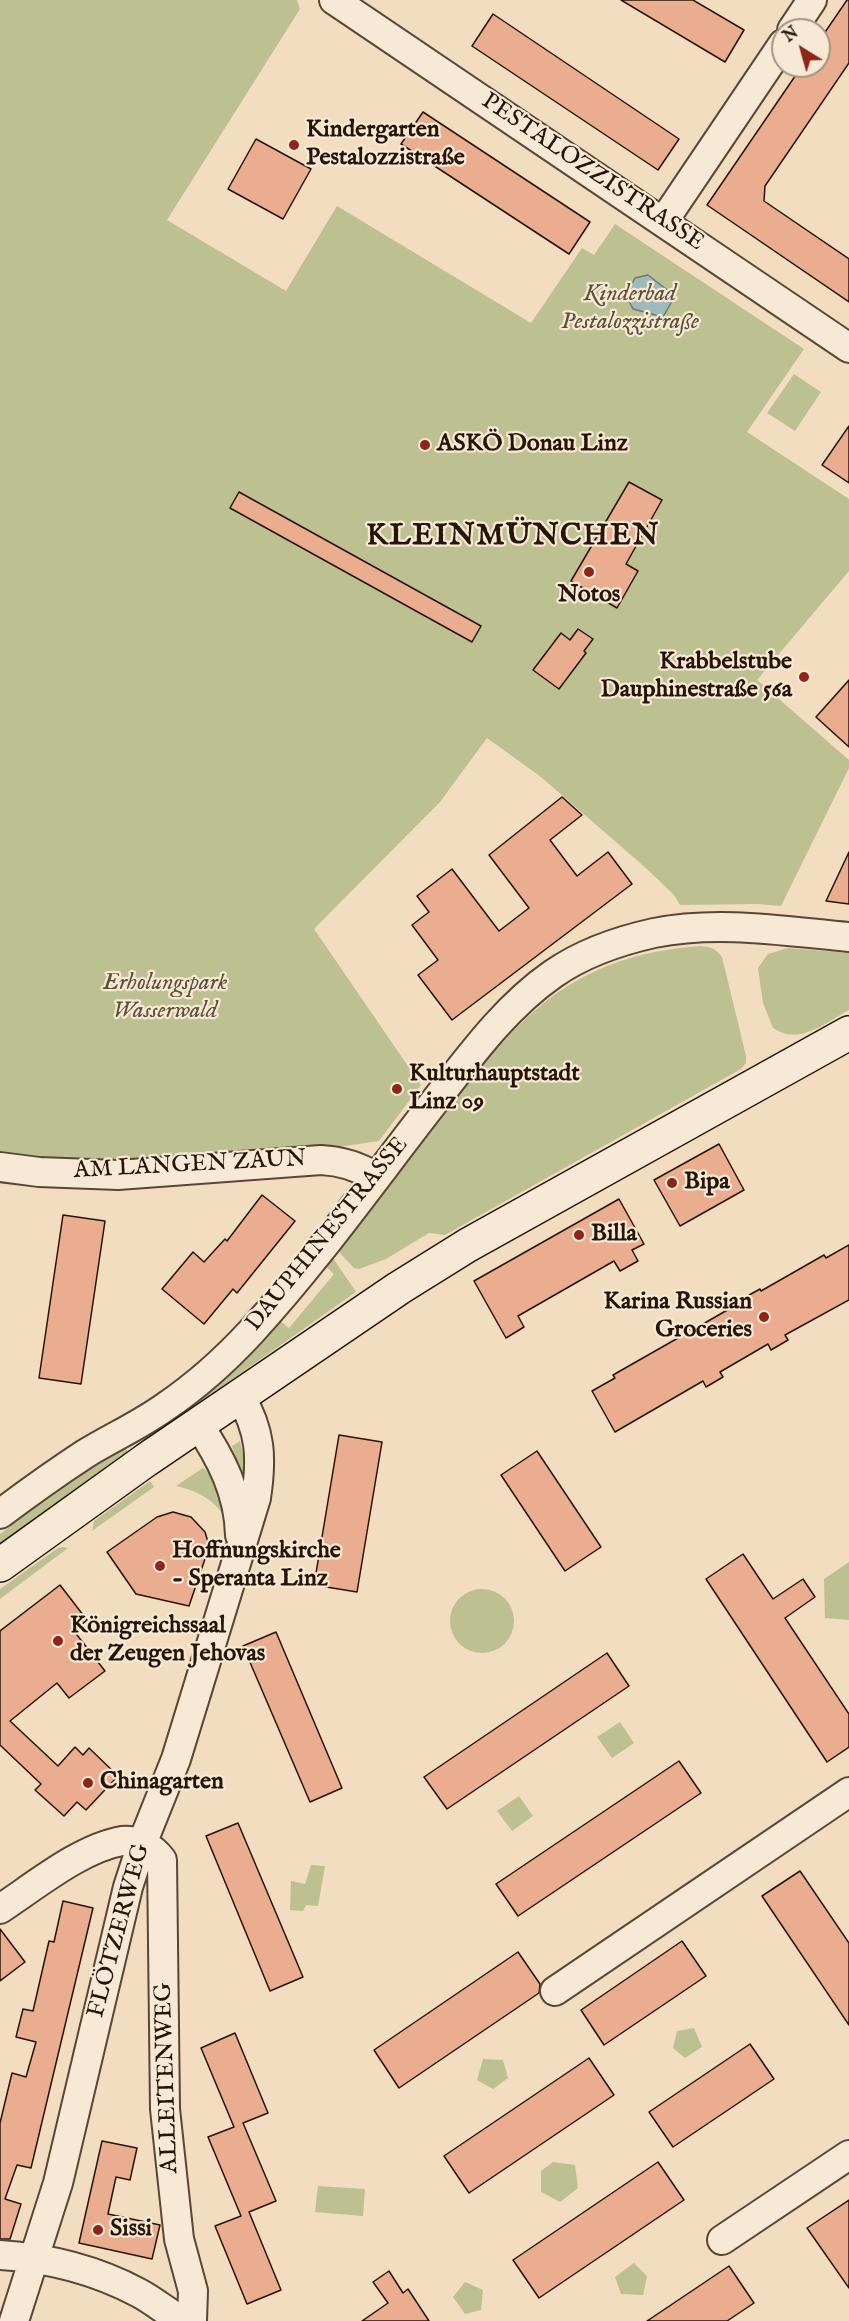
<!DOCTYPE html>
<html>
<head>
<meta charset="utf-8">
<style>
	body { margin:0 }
	#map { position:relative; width:849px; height:2321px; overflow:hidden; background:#f3ddc0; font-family:"IM FELL English",serif }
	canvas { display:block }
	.north { position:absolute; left:771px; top:18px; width:60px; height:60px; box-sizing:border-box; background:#f7e9d6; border:2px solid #a49483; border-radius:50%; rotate:323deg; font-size:16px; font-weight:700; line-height:24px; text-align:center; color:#271406 }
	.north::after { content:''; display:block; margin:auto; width:21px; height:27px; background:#8f2418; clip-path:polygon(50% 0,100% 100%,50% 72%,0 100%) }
</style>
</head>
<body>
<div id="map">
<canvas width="849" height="2321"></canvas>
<div class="north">N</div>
</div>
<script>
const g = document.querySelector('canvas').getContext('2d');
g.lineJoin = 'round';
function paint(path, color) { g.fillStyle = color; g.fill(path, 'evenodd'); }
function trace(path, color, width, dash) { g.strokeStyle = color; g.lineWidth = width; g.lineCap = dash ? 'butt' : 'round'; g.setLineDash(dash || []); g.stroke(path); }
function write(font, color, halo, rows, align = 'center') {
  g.font = font + ' "IM FELL English",serif'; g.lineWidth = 4.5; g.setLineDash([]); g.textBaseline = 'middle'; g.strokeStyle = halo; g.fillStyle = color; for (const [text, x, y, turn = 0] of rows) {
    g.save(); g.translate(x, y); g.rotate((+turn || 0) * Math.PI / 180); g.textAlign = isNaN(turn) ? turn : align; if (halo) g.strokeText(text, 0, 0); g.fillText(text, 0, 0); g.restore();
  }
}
paint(new Path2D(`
	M0,0H297L300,9L167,220L286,291L337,206L531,323L582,248L594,255L615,224L804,349L747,432L849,499V571L757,680L849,760V768L781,906L757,904L680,905L674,895L647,869L541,777L487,738L440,802L314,929L421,1085L379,1141L325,1149L141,1165L0,1159Z
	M794,374L821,392L795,431L767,413Z
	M700,946C711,947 715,948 722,957L746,1056V1063L741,1069L445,1235L429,1233L386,1259L359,1269L354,1268L340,1253L339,1246C377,1196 415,1148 455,1100C490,1056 528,1007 578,980C615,959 657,949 700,946Z
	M788,948L849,953V1010C825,1023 799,1046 773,1028L763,1003L758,968L768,954Z
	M331,1255L356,1292L143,1442L138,1435L278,1319L289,1328L334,1274L323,1264Z
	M240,1441L249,1480L242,1482L232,1446Z
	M122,1443L128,1452L0,1544V1534L11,1526V1518L18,1513L25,1515L97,1465V1458Z
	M203,1468C222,1483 223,1495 226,1518C213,1499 198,1491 176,1486Z
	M150,1481L154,1487L92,1531L94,1521Z
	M63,1547L68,1548L0,1599V1589L58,1548Z
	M849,1562V1620L825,1618L824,1579Z
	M450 1621a32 32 0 1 1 64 0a32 32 0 1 1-64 0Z
	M620,1722L634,1743L612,1758L597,1737Z
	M519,1796L533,1816L512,1831L497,1811Z
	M311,1865L325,1866L318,1906L306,1905L303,1911L290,1910L291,1881L305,1884Z
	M694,2028L702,2047L685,2058L673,2048L677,2031Z
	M483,2059L503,2060L508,2078L493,2089L477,2080Z
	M553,2162L575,2165L578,2188L560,2202L541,2192V2171Z
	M318,2186L365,2189L363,2216L315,2212Z
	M634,2263L647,2276L643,2295L621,2294L615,2277Z
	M465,2282L483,2290L481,2310L465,2314L453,2297Z`), '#bdc091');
const water = new Path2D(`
	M648,275L675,296L663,317L633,309L626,295L635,278Z`);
paint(water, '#9ebabb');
trace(water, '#6e7873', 1.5);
const building = new Path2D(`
	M621,0H693L744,30L725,62Z
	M847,0H849V63L765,186L764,201L849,259V302L707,205L802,66H819V41Z
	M493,14L679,139L658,170L472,46Z
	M423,112L590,222L569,254L401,144Z
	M256,139L311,169L283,219L228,189Z
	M849,426V483L822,465Z
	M629,482L662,500L626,564L638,571L617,608L571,581Z
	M239,492L481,626L472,642L230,508Z
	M578,629L593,639L584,651L586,653L559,689L533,670L561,633L570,640Z
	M849,680V747L816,717Z
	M562,797L582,815L550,840L577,876L608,852L632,884L452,1020L418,975L438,960L412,925L429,912L417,896L452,869L499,931L529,908L489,855Z
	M849,852V904L826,901Z
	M719,1144L744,1190L680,1226L654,1180Z
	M262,1195L295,1221L237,1293L233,1289L204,1324L162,1289L193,1252L204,1262L225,1239L227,1241Z
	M619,1199L644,1244L632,1250L638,1261L620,1271L614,1261L518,1316L524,1327L506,1338L474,1281Z
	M63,1215L105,1221L81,1384L39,1378Z
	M849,1245V1300L785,1335L788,1340L771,1350L768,1344L720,1372L723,1377L706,1387L703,1381L615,1432L592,1391L615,1378L613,1375L678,1338L677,1336L695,1326L696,1328L743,1301L742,1299L760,1289L761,1291L824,1255L826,1258Z
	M339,1435L382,1442L357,1592L314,1585Z
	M537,1451L601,1547L565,1571L501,1475Z
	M173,1512L191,1517L205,1532L208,1542L207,1553L189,1606L136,1594L107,1552L157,1517Z
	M743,1554L773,1599L803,1579L815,1597L785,1618L849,1714V1747L827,1762L706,1579Z
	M60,1585L87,1620L74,1631L105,1671L69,1698L57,1683L10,1721L58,1766L75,1747L83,1755L89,1748L118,1776L86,1810L77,1802L64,1816L35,1790L41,1784L0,1745V1631Z
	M276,1632L342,1788L310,1802L243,1646Z
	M607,1653L629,1686L447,1809L424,1777Z
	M679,1761L701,1793L518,1916L496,1884Z
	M238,1823L303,1977L270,1991L206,1836Z
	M800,1871L849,1943V2025L762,1896Z
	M63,1901L93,1908L31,2168L17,2165L5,2199L21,2204L10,2239H0V2123L12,2073L26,2077L36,2042L16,2037L23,2009L33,2011L49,1941L54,1942Z
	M0,1929L25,1962L0,1981Z
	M682,1941L706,1976L604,2045L581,2010Z
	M518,1952L540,1984L539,1993L399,2088L374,2050Z
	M235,2033L268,2113L243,2123L276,2201L249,2212L281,2290L247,2304L215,2226L241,2216L208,2137L234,2127L201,2048Z
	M750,2044L774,2079L673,2147L649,2112Z
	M589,2058L614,2095L469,2193L444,2156Z
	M102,2141L137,2148L130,2180L116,2177L108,2214L160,2225L152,2259L79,2243Z
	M658,2162L684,2200L539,2298L513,2260Z
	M849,2200V2288L807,2228Z
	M729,2266L754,2303L727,2321H647Z
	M389,2271L403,2293L408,2289L429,2321H362L388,2303L373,2282Z`);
paint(building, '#eaad90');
trace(building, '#271406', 1.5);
const street = new Path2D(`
	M334,0L849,348
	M792,30L812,0
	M663,222L783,44
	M0,1167L39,1172L118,1175L321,1160C342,1161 358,1166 376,1177
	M198,1424C221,1458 239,1493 240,1535
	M0,1514C28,1493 56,1473 85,1454C111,1438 140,1425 165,1407C196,1386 226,1359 251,1332C316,1261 372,1182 431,1106C468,1059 504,1008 553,974C583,953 618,941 654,933C718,920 784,931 849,937
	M0,1909C35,1886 81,1848 122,1841C139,1839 153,1848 162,1860L165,2109L179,2239L193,2291L192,2321
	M555,1991L849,1792
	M722,2240L849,2155
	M0,2255C48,2258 96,2270 139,2293C154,2301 167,2312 182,2321
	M14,2321L58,2183L128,1887L142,1844L176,1759L256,1498C262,1458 261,1431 240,1396`);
const secondary = new Path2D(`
	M0,1565L146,1460L399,1288L468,1245L849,1033`);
trace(street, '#5a4634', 32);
trace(secondary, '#271406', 36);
trace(street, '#f7e9d6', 28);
trace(secondary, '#f7e9d6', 33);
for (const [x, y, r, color] of [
	[294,145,6,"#8f2418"],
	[425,445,6,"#8f2418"],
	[589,572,6,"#8f2418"],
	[804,677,6,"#8f2418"],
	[397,1089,6,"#8f2418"],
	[672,1183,6,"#8f2418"],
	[579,1235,6,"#8f2418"],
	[764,1317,6,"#8f2418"],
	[160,1566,6,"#8f2418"],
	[58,1641,6,"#8f2418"],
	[88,1783,6,"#8f2418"],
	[98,2230,6,"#8f2418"]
]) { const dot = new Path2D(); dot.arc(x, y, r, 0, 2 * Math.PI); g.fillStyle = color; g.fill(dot); trace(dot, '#f7e9d6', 2); }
write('bold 24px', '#271406', '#f7e9d6', [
	["Kindergarten",306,131],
	["Pestalozzistraße",306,159],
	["ASKÖ Donau Linz",437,445],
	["Notos",589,596,"center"],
	["Krabbelstube",792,663,"right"],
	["Dauphinestraße 56a",792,691,"right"],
	["Kulturhauptstadt",409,1075],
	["Linz 09",409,1103],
	["Bipa",684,1183],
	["Billa",591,1235],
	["Karina Russian",752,1303,"right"],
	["Groceries",752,1331,"right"],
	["Hoffnungskirche",172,1552],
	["- Speranta Linz",172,1580],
	["Königreichssaal",70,1627],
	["der Zeugen Jehovas",70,1655],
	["Chinagarten",100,1783],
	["Sissi",110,2230]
], 'left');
write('24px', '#271406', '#f7e9d6', [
	["PESTALOZZISTRASSE",592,173,34],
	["AM LANGEN ZAUN",190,1166,-3],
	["DAUPHINESTRASSE",328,1235,-51],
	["FLÖTZERWEG",120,1931,-75],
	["ALLEITENWEG",168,2078,-92]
]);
write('italic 24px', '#5c5037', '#f7e9d6', [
	["Kinderbad",630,295],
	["Pestalozzistraße",630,323],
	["Erholungspark",165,984],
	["Wasserwald",165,1012]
]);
g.letterSpacing = '1.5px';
write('bold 30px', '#271406', '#f7e9d6', [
	["KLEINMÜNCHEN",513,538]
]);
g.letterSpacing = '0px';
</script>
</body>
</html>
